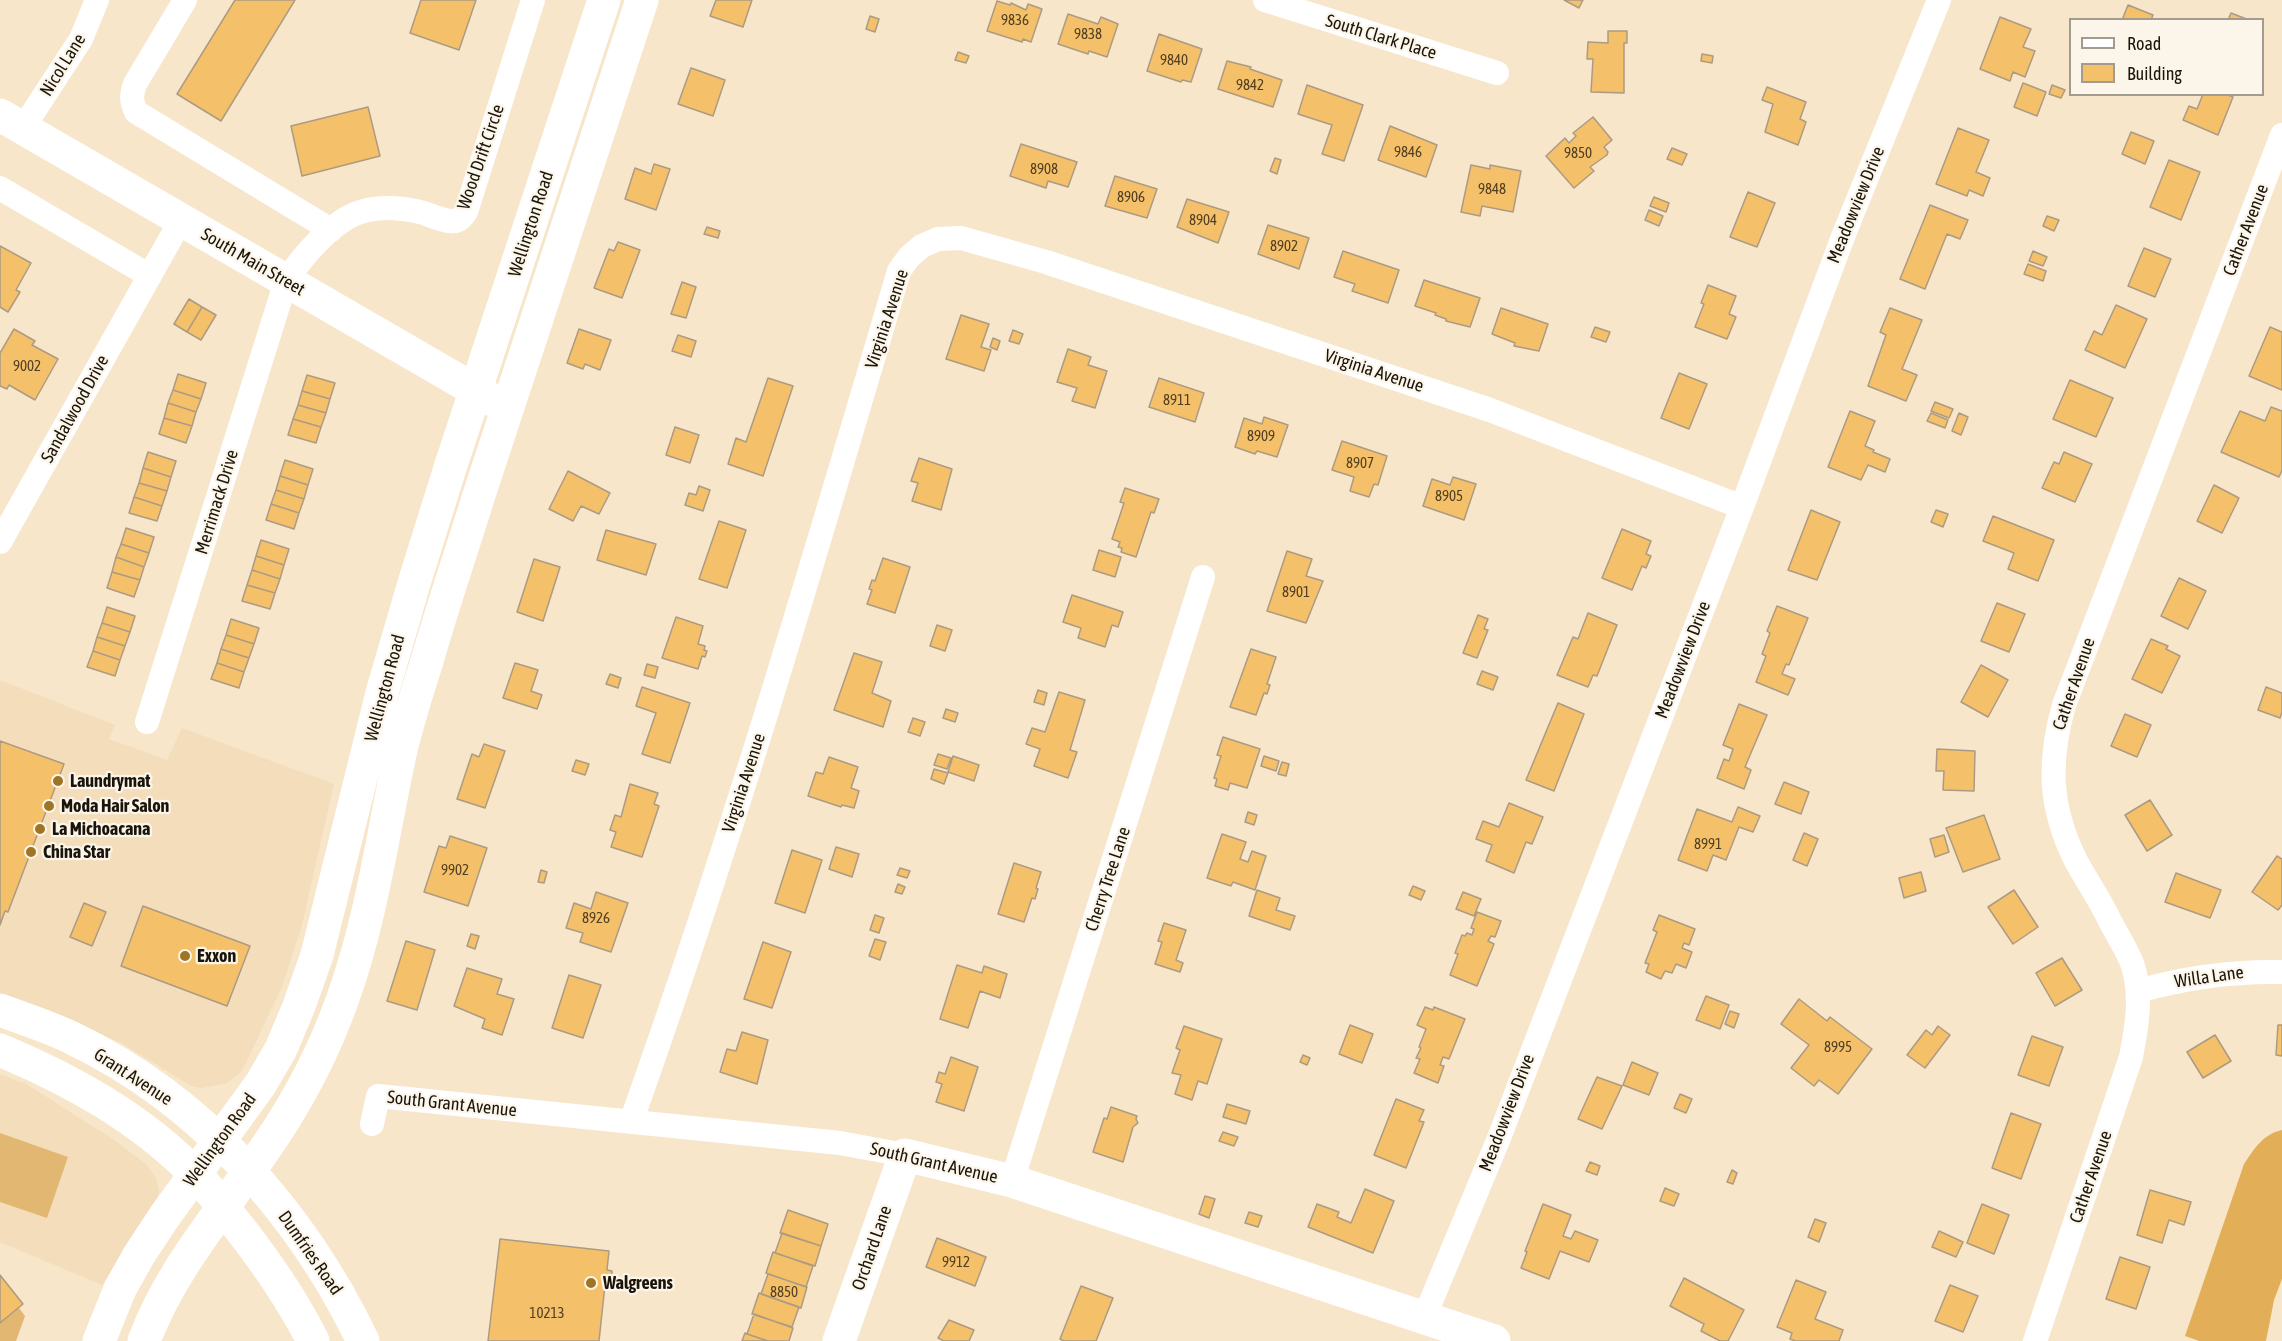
<!DOCTYPE html>
<html>
<head>
<meta charset="utf-8">
<style>
	body { margin:0 }
	#map { position:relative; width:2282px; height:1341px; overflow:hidden; background:#f8e6cb; font-family:"Asap Condensed",sans-serif }
	canvas { display:block }
	.legend { position:absolute; left:2069px; top:18px; width:195px; height:78px; box-sizing:border-box; background:#fcf5ea; border:2px solid #a29b90; margin:0; padding:8px 10px; list-style:none; font-size:18px; color:#1a140a }
	.legend li { display:flex; align-items:center; gap:12px; height:30px }
	.legend b { width:30px; border:2px solid #a29b90 }
</style>
</head>
<body>
<div id="map">
<canvas width="2282" height="1341"></canvas>
<ul class="legend">
<li><b style="height:8px;background:#fff"></b>Road</li>
<li><b style="height:16px;background:#f5c06a"></b>Building</li>
</ul>
</div>
<script>
const g = document.querySelector('canvas').getContext('2d');
g.lineJoin = 'round';
function paint(path, color) { g.fillStyle = color; g.fill(path, 'evenodd'); }
function trace(path, color, width, dash) { g.strokeStyle = color; g.lineWidth = width; g.lineCap = dash ? 'butt' : 'round'; g.setLineDash(dash || []); g.stroke(path); }
function write(font, color, halo, rows, align = 'center') {
  g.font = font + ' "Asap Condensed",sans-serif'; g.lineWidth = 4.5; g.setLineDash([]); g.textBaseline = 'middle'; g.strokeStyle = halo; g.fillStyle = color; for (const [text, x, y, turn = 0] of rows) {
    g.save(); g.translate(x, y); g.rotate((+turn || 0) * Math.PI / 180); g.textAlign = isNaN(turn) ? turn : align; if (halo) g.strokeText(text, 0, 0); g.fillText(text, 0, 0); g.restore();
  }
}
paint(new Path2D(`
	M0,680L115,725L109,739L167,760L182,728L334,784L302,925L282,987L242,1071L227,1083L202,1088L191,1086L120,1042L0,996Z
	M0,1074L26,1084L113,1139L147,1165L156,1178L159,1191L156,1203L102,1285L0,1242Z`), '#f3ddbb');
paint(new Path2D(`
	M0,1133L68,1157L47,1218L0,1202Z
	M19,1308L25,1316L16,1341H0V1323Z`), '#e2b772');
paint(new Path2D(`
	M2282,1130V1279L2274,1300L2266,1341H2199L2185,1336L2244,1164C2254,1149 2263,1134 2282,1130Z`), '#e2af58');
const building = new Path2D(`
	M235,0H295L221,121L177,94Z
	M421,0H476L459,50L410,33Z
	M716,0H752L743,27L710,16Z
	M1564,0H1583L1579,8Z
	M997,1L1010,5L1011,3L1026,10L1028,4L1042,9L1031,42L1023,39L1022,42L987,31Z
	M2128,5L2153,15L2151,20H2122Z
	M2231,13L2249,20H2228Z
	M1068,14L1098,24L1101,17L1118,24L1107,57L1089,51L1088,54L1058,44Z
	M870,16L879,19L875,32L866,29Z
	M2000,17L2031,29L2023,47L2035,51L2025,77L2013,72L2010,81L1980,69Z
	M1608,31H1627V43H1624V93L1591,92L1593,59H1587L1588,42L1608,43Z
	M1159,34L1202,49L1191,82L1182,80L1181,82L1147,71Z
	M958,52L969,56L966,63L955,60Z
	M1702,54L1713,56L1712,63L1701,61Z
	M1227,61L1251,67L1250,69L1282,80L1273,107L1218,89Z
	M691,68L725,80L713,116L678,104Z
	M2023,83L2046,92L2037,116L2014,107Z
	M1307,85L1363,105L1344,161L1322,154L1332,125L1298,114Z
	M2052,85L2065,90L2061,98L2049,94Z
	M1767,87L1806,102L1800,119L1806,122L1798,145L1765,132L1773,104L1762,100Z
	M2203,94H2225L2233,97L2218,135L2183,120L2189,106L2197,109Z
	M368,107L380,156L302,176L291,126Z
	M1593,117L1612,140L1604,147L1608,152L1607,155L1590,167L1594,171L1574,188L1546,156L1565,138L1569,143L1576,136L1573,133Z
	M1390,126L1437,145L1426,177L1378,160Z
	M1958,128L1989,140L1976,172L1990,178L1983,196L1969,190L1967,196L1936,184Z
	M2131,132L2154,141L2145,164L2122,154Z
	M1021,144L1077,162L1068,187L1048,181L1046,188L1010,176Z
	M1672,148L1687,154L1682,165L1667,159Z
	M1275,158L1281,160L1277,174L1270,171Z
	M2169,160L2200,172L2181,220L2150,207Z
	M654,164L670,169L656,210L625,199L635,168L651,174Z
	M1471,165L1490,169V165L1521,171L1513,212L1482,206L1480,216L1461,212Z
	M1115,176L1157,189L1147,218L1105,206Z
	M1748,192L1775,203L1757,247L1730,237Z
	M1654,197L1669,203L1666,212L1650,206Z
	M1187,199L1229,212L1218,243L1177,227Z
	M1930,205L1968,220L1960,239L1947,234L1925,289L1900,279Z
	M1649,210L1663,216L1659,226L1645,220Z
	M2047,216L2059,220L2054,231L2043,226Z
	M1268,225L1309,238L1299,269L1258,254Z
	M707,227L720,231L718,238L704,234Z
	M618,242L640,250L622,298L594,288L609,249L614,251Z
	M0,246L31,263L16,290L20,292L8,312L0,307Z
	M2144,248L2171,259L2155,297L2128,286Z
	M1343,251L1399,270L1388,303L1352,291L1355,284L1334,277Z
	M2033,251L2047,257L2043,266L2029,261Z
	M2028,264L2046,271L2043,281L2024,274Z
	M1424,280L1480,298L1470,327L1446,321V319L1435,315L1436,313L1415,306Z
	M682,282L696,287L686,318L671,314Z
	M1708,285L1736,296L1729,314L1736,317L1727,339L1695,327L1704,304L1701,303Z
	M189,299L202,307L187,332L174,324Z
	M2116,305L2147,319L2125,368L2085,350L2094,331L2102,335Z
	M202,307L216,315L201,340L187,332Z
	M1501,308L1548,324L1539,351L1514,346L1515,343L1492,334Z
	M1890,308L1922,320L1902,369L1917,375L1906,401L1868,386L1886,335L1880,332Z
	M961,315L989,324L981,347L991,350L984,371L946,359Z
	M1595,327L1610,332L1606,342L1591,337Z
	M2270,327L2282,332V390L2249,376Z
	M14,329L35,341L32,345L58,359L35,400L9,385L7,389L0,386V353Z
	M579,329L611,340L600,370L585,364L583,369L567,363Z
	M1013,330L1023,334L1019,344L1009,341Z
	M678,335L696,341L691,357L672,351Z
	M993,338L1000,341L997,350L990,347Z
	M1068,349L1091,357L1088,365L1107,371L1095,408L1072,401L1077,388L1057,382Z
	M1679,373L1707,384L1689,429L1661,418Z
	M178,374L206,383L201,399L173,390Z
	M307,375L335,383L330,399L302,391Z
	M768,378L793,386L763,476L728,464L736,438L746,442Z
	M1159,378L1204,393L1195,422L1149,407Z
	M2070,380L2113,398L2096,437L2053,419Z
	M173,390L201,399L196,412L168,403Z
	M302,391L330,399L326,413L298,405Z
	M1935,402L1953,409L1949,418L1931,411Z
	M168,403L196,412L192,426L164,418Z
	M298,405L326,413L321,427L293,419Z
	M2271,407L2282,411V470L2279,477L2221,452L2240,411L2265,421Z
	M1850,411L1875,421L1865,446L1874,450L1873,452L1890,459L1885,472L1868,465L1861,480L1828,467Z
	M1931,413L1948,420L1945,428L1927,421Z
	M1959,413L1968,417L1961,435L1952,431Z
	M1264,417L1288,425L1277,457L1257,451L1255,454L1235,447L1244,418L1262,424Z
	M164,418L192,426L186,443L159,434Z
	M293,419L321,427L316,443L288,435Z
	M675,427L699,435L690,463L666,455Z
	M1342,441L1387,456L1378,485L1374,484L1369,497L1350,491L1354,477L1332,470Z
	M148,452L176,461L171,477L143,468Z
	M2064,452L2092,464L2075,502L2042,488L2054,462L2059,464Z
	M919,458L952,469L941,510L912,501L918,483L911,481Z
	M285,460L313,469L308,485L280,476Z
	M143,468L171,477L167,491L139,483Z
	M568,471L610,493L599,514L581,506L573,521L549,509Z
	M280,476L308,485L304,499L276,490Z
	M1453,477L1476,484L1464,520L1423,506L1432,479L1450,485Z
	M139,483L167,491L162,506L134,497Z
	M2214,485L2239,498L2222,533L2197,521Z
	M699,486L710,490L703,511L685,505L689,493L696,495Z
	M1125,488L1159,499L1154,513L1151,512L1136,557L1121,552L1122,548L1118,547L1120,542L1112,539L1124,503L1120,502Z
	M276,490L304,499L299,513L271,504Z
	M134,497L162,506L157,521L129,513Z
	M271,504L299,513L294,529L266,520Z
	M1811,510L1840,522L1817,580L1788,570Z
	M1936,510L1948,514L1943,527L1931,522Z
	M1993,516L2054,540L2038,581L2008,569L2014,553L1983,541Z
	M719,521L746,530L727,588L699,579Z
	M126,528L154,537L149,553L121,544Z
	M1622,529L1651,541L1646,554L1651,556L1646,568L1642,566L1632,590L1602,578Z
	M606,530L656,544L646,575L597,560Z
	M261,540L289,549L284,565L256,556Z
	M121,544L149,553L144,567L116,557Z
	M1099,550L1121,557L1115,577L1093,570Z
	M1287,551L1312,559L1306,576L1323,581L1306,623L1267,611Z
	M256,556L284,565L280,579L252,570Z
	M116,557L144,567L140,580L112,572Z
	M883,558L910,567L895,613L867,604L872,590L869,589L872,580L875,581Z
	M534,559L560,567L543,621L517,612Z
	M252,570L280,579L275,593L247,585Z
	M112,572L140,580L134,597L107,588Z
	M2179,578L2206,591L2188,629L2161,616Z
	M247,585L275,593L270,609L242,601Z
	M1072,595L1123,612L1118,627L1112,625L1105,647L1078,638L1081,628L1063,622Z
	M1997,603L2025,614L2009,652L1981,641Z
	M1777,606L1808,618L1789,665L1786,664L1782,674L1795,679L1788,695L1756,682L1766,656L1762,654L1770,633L1767,631Z
	M107,607L135,616L130,632L102,623Z
	M1588,613L1617,625L1597,676L1593,675L1588,687L1557,675L1573,637L1578,639Z
	M1478,615L1488,619L1484,629L1488,630L1477,658L1463,653Z
	M676,617L703,626L698,644L705,646L704,650L707,651L705,657L702,656L698,669L662,658Z
	M231,619L259,628L254,644L226,635Z
	M102,623L130,632L125,646L97,637Z
	M937,625L952,630L945,651L930,646Z
	M226,635L254,644L249,658L221,649Z
	M97,637L125,646L120,660L93,651Z
	M2151,639L2168,646L2166,649L2180,656L2162,693L2132,679Z
	M221,649L249,658L244,672L217,663Z
	M1251,649L1276,657L1267,684L1270,685L1267,694L1264,693L1256,715L1230,707Z
	M93,651L120,660L115,676L87,667Z
	M854,653L882,662L872,693L891,701L883,727L834,710Z
	M217,663L244,672L239,688L211,679Z
	M515,663L538,670L531,691L542,695L537,709L503,698Z
	M647,664L658,667L655,678L644,675Z
	M1981,665L2008,680L1988,717L1961,702Z
	M1482,671L1498,677L1493,690L1477,684Z
	M610,674L621,678L618,688L606,684Z
	M642,687L690,703L670,763L642,754L656,713L636,706Z
	M2266,687L2282,693V712L2280,718L2258,710Z
	M1038,690L1047,693L1044,705L1034,702Z
	M1059,692L1085,700L1070,750L1077,752L1068,778L1034,766L1040,749L1026,744L1032,728L1045,732Z
	M1558,703L1584,714L1554,791L1526,780Z
	M1739,704L1767,715L1745,767L1751,770L1744,789L1717,778L1724,759L1729,761L1733,749L1723,745Z
	M946,709L958,713L955,722L943,718Z
	M2125,714L2151,725L2137,757L2111,746Z
	M913,718L925,722L920,736L908,732Z
	M1223,737L1260,749L1247,788L1230,783L1228,790L1215,786L1217,779L1214,778L1221,756L1217,755Z
	M0,741L64,764L8,912L5,911L0,925Z
	M484,744L505,751L485,808L457,799L472,754L479,757Z
	M1937,749L1975,751L1974,791L1943,790L1944,771H1936Z
	M938,754L951,758L947,769L934,765Z
	M953,756L979,765L974,781L948,772Z
	M1264,756L1279,761L1276,771L1261,766Z
	M829,757L858,767L851,788L859,791L854,808L842,805L841,807L808,796L816,772L823,774Z
	M576,760L589,764L585,775L572,771Z
	M1282,762L1289,764L1286,776L1278,774Z
	M934,769L948,773L944,784L931,779Z
	M1784,782L1809,792L1801,814L1775,804Z
	M630,784L658,793L654,804L659,806L642,857L611,847L616,832L610,830L615,815L621,817Z
	M2150,800L2172,835L2147,851L2125,815Z
	M1509,803L1543,817L1532,844L1526,842L1514,873L1486,861L1492,845L1476,839L1483,821L1499,827Z
	M1738,807L1760,816L1753,832L1739,827L1726,860L1713,855L1707,871L1678,860L1697,809L1732,822Z
	M1248,812L1257,815L1254,825L1245,822Z
	M1984,815L2000,859L1963,872L1946,828Z
	M1804,833L1818,839L1807,866L1793,860Z
	M1222,834L1246,842L1240,859L1248,862L1252,851L1266,856L1255,890L1233,882L1231,886L1207,878Z
	M1944,835L1949,852L1935,857L1930,839Z
	M450,836L487,848L468,906L424,892L439,846L446,848Z
	M836,847L859,854L852,877L829,869Z
	M792,850L822,860L805,913L775,903Z
	M2277,856L2282,859V905L2278,910L2252,892Z
	M1014,863L1041,872L1036,888L1038,889L1035,899L1032,898L1024,922L998,914Z
	M900,868L910,871L907,878L897,875Z
	M541,870L547,872L544,883L538,882Z
	M1921,872L1926,891L1904,898L1899,878Z
	M2176,873L2221,890L2210,918L2165,902Z
	M898,884L905,887L902,894L895,892Z
	M1413,886L1425,891L1421,900L1409,895Z
	M1257,890L1280,898L1276,910L1295,916L1290,930L1249,916Z
	M2014,890L2038,927L2013,944L1988,907Z
	M596,892L628,903L611,952L580,942L583,933L566,928L574,903L591,909Z
	M1463,892L1481,899L1474,916L1456,909Z
	M84,903L106,912L92,946L70,937Z
	M143,906L250,946L227,1006L121,966Z
	M1477,912L1501,921L1495,937L1491,936L1488,941L1494,944L1477,986L1450,975L1458,954L1455,953L1462,935L1465,936L1467,933L1472,935L1474,929L1471,928Z
	M875,915L884,918L879,933L870,930Z
	M1659,915L1695,929L1689,945L1684,943L1682,948L1692,952L1686,968L1676,964L1672,973L1665,971L1661,979L1646,972L1649,964L1645,963L1657,932L1653,930Z
	M1164,923L1186,930L1176,960L1183,963L1180,972L1155,964L1162,942L1158,941Z
	M471,934L479,936L475,949L467,946Z
	M875,939L886,942L880,960L869,956Z
	M406,941L435,950L417,1010L387,1001Z
	M763,942L791,952L772,1008L744,999Z
	M2062,958L2082,990L2055,1006L2036,973Z
	M957,965L982,973L984,966L1007,974L1000,998L980,991L968,1028L940,1019Z
	M467,968L502,979L497,994L514,999L502,1035L482,1028L485,1019L454,1006Z
	M569,975L601,985L583,1038L552,1028Z
	M1706,996L1729,1005L1720,1029L1696,1020Z
	M1799,999L1827,1021L1830,1017L1872,1049L1838,1094L1819,1080L1814,1086L1791,1068L1809,1045L1781,1024Z
	M1425,1007L1433,1010L1434,1007L1465,1019L1449,1059L1443,1057L1440,1065L1444,1066L1438,1083L1414,1073L1420,1059L1416,1058L1421,1048L1419,1047L1426,1029L1417,1025Z
	M1730,1011L1739,1014L1734,1028L1725,1024Z
	M1350,1025L1373,1034L1362,1063L1339,1054Z
	M2278,1025H2282V1056L2276,1055Z
	M1184,1026L1222,1039L1207,1084L1198,1081L1192,1100L1175,1094L1181,1075L1172,1073L1180,1050L1176,1048Z
	M1938,1026L1950,1035L1925,1068L1907,1055L1926,1030L1932,1035Z
	M742,1032L768,1040L757,1084L720,1072L727,1049L736,1051Z
	M2215,1035L2231,1061L2203,1078L2187,1052Z
	M2032,1036L2063,1047L2049,1086L2018,1075Z
	M1303,1055L1310,1058L1307,1065L1300,1062Z
	M951,1057L978,1067L964,1111L936,1102L942,1084L936,1082L939,1072L945,1074Z
	M1632,1062L1658,1073L1649,1095L1623,1085Z
	M1597,1077L1622,1086L1602,1129L1578,1119Z
	M1680,1094L1692,1099L1686,1113L1674,1108Z
	M1396,1099L1424,1110L1419,1121L1424,1122L1406,1168L1374,1155Z
	M1227,1104L1250,1111L1246,1124L1223,1117Z
	M1111,1107L1137,1116L1136,1119L1138,1123L1133,1127L1123,1162L1093,1152L1104,1118L1107,1119Z
	M2011,1113L2041,1124L2021,1179L1992,1168Z
	M1223,1132L1238,1137L1234,1146L1219,1141Z
	M1590,1162L1600,1166L1597,1175L1586,1171Z
	M1732,1170L1737,1173L1733,1184L1727,1182Z
	M1665,1188L1679,1194L1674,1206L1660,1201Z
	M1365,1189L1394,1201L1373,1253L1308,1227L1317,1204L1339,1212L1337,1217L1351,1223Z
	M2150,1190L2191,1202L2184,1225L2169,1220L2162,1243L2137,1235Z
	M1205,1196L1215,1199L1209,1218L1199,1214Z
	M1543,1204L1571,1215L1563,1236L1571,1239L1575,1231L1598,1240L1589,1262L1560,1251L1549,1279L1521,1268L1527,1252L1525,1251L1527,1246Z
	M1982,1204L2009,1215L1994,1254L1967,1243Z
	M788,1210L828,1224L821,1246L780,1233Z
	M1249,1212L1262,1216L1258,1227L1245,1223Z
	M1815,1219L1826,1223L1819,1242L1808,1237Z
	M1939,1231L1963,1242L1956,1257L1932,1247Z
	M782,1233L821,1246L815,1266L775,1253Z
	M937,1238L986,1257L975,1286L926,1267Z
	M500,1239L609,1251L607,1270L612,1271L611,1286L605,1285L599,1341H488Z
	M773,1252L813,1266L806,1287L766,1273Z
	M2120,1257L2150,1267L2136,1309L2106,1299Z
	M768,1274L807,1287L801,1308L761,1294Z
	M0,1275L23,1304L0,1323Z
	M1684,1278L1744,1310L1728,1341H1720L1701,1331L1704,1324L1670,1306Z
	M1796,1280L1826,1292L1815,1319L1843,1330L1839,1341H1795L1790,1339L1792,1333L1777,1327Z
	M1950,1285L1978,1296L1963,1332L1935,1321Z
	M1081,1286L1113,1298L1096,1341H1064L1060,1339Z
	M759,1293L799,1307L792,1327L752,1314Z
	M754,1314L793,1328L789,1341H768L747,1334Z
	M949,1320L974,1330L969,1341H944L938,1338Z
	M745,1333L747,1334L768,1341H742Z`);
paint(building, '#f5c06a');
trace(building, '#ac9b82', 1.5);
trace(new Path2D(`
	M185,0L135,84C131,95 131,101 136,112L331,230
	M1265,0L1497,73
	M23,128L81,39L97,0
	M0,188L150,276
	M0,542L181,220
	M147,722L286,281C302,257 334,218 364,211C383,206 406,208 424,213C432,216 443,221 451,221C459,222 462,217 466,212L533,0
	M2138,991C2187,977 2231,971 2282,972
	M631,1122C731,842 815,556 899,271L909,257L922,246L938,239L961,238L1046,262L1490,410L1742,507
	M372,1124L378,1096L840,1143L905,1155
	M1012,1181L1203,577
	M1424,1318L1499,1138L1742,507L1844,234L1939,0
	M2035,1341L2131,1057C2137,1026 2142,996 2133,966C2128,951 2117,935 2110,921C2100,900 2087,881 2076,861C2049,807 2048,762 2064,705L2282,135`), '#fff', 24);
trace(new Path2D(`
	M0,115L494,401
	M99,1341L120,1289L139,1255L164,1217L260,1085L281,1049L299,1006L317,955L382,693L415,580L451,465L604,0
	M144,1341C171,1268 224,1209 267,1146C298,1101 325,1049 343,998C371,920 382,839 399,759C406,726 417,693 427,661C443,605 462,550 479,495C532,330 587,165 642,0
	M839,1341L905,1155L1012,1181L1494,1341`), '#fff', 33);
trace(new Path2D(`
	M0,1010C24,1019 49,1027 72,1038C202,1100 302,1214 363,1341
	M0,1050C72,1080 140,1118 195,1174C212,1191 226,1212 241,1230C269,1266 293,1301 313,1341`), '#fff', 33);
for (const [x, y, r, color] of [
	[58,781,6,"#a07425"],
	[49,806,6,"#a07425"],
	[40,829,6,"#a07425"],
	[31,852,6,"#a07425"],
	[185,956,6,"#a07425"],
	[591,1283,6,"#a07425"]
]) { const dot = new Path2D(); dot.arc(x, y, r, 0, 2 * Math.PI); g.fillStyle = color; g.fill(dot); trace(dot, '#fcf5ea', 2); }
write('15px', '#513f22', null, [
	["9836",1015,20],
	["9838",1088,34],
	["9840",1174,60],
	["9842",1250,85],
	["9846",1408,152],
	["9850",1578,153],
	["8908",1044,169],
	["9848",1492,189],
	["8906",1131,197],
	["8904",1203,220],
	["8902",1284,246],
	["9002",27,366],
	["8911",1177,400],
	["8909",1261,436],
	["8907",1360,463],
	["8905",1449,496],
	["8901",1296,592],
	["8991",1708,844],
	["9902",455,870],
	["8926",596,918],
	["8995",1838,1047],
	["9912",956,1262],
	["8850",784,1292],
	["10213",547,1313]
]);
write('18px', '#1a140a', '#fcf5ea', [
	["South Clark Place",1381,37,17],
	["Nicol Lane",63,65,-58],
	["Wood Drift Circle",481,157,-71],
	["Meadowview Drive",1856,205,-68],
	["Wellington Road",531,224,-72],
	["Cather Avenue",2246,230,-69],
	["South Main Street",253,262,30],
	["Virginia Avenue",887,319,-72],
	["Virginia Avenue",1374,371,18],
	["Sandalwood Drive",75,409,-61],
	["Merrimack Drive",217,502,-73],
	["Meadowview Drive",1683,660,-69],
	["Cather Avenue",2074,684,-71],
	["Wellington Road",385,688,-75],
	["Virginia Avenue",744,783,-72],
	["Cherry Tree Lane",1108,879,-72],
	["Willa Lane",2209,977,-8],
	["Grant Avenue",133,1077,33],
	["South Grant Avenue",452,1104,6],
	["Meadowview Drive",1507,1113,-69],
	["Wellington Road",220,1140,-54],
	["South Grant Avenue",934,1163,13],
	["Cather Avenue",2091,1177,-71],
	["Orchard Lane",872,1248,-71],
	["Dumfries Road",310,1253,55]
]);
write('bold 18px', '#1a140a', '#fcf5ea', [
	["Laundrymat",70,781],
	["Moda Hair Salon",61,806],
	["La Michoacana",52,829],
	["China Star",43,852],
	["Exxon",197,956],
	["Walgreens",603,1283]
], 'left');
</script>
</body>
</html>
